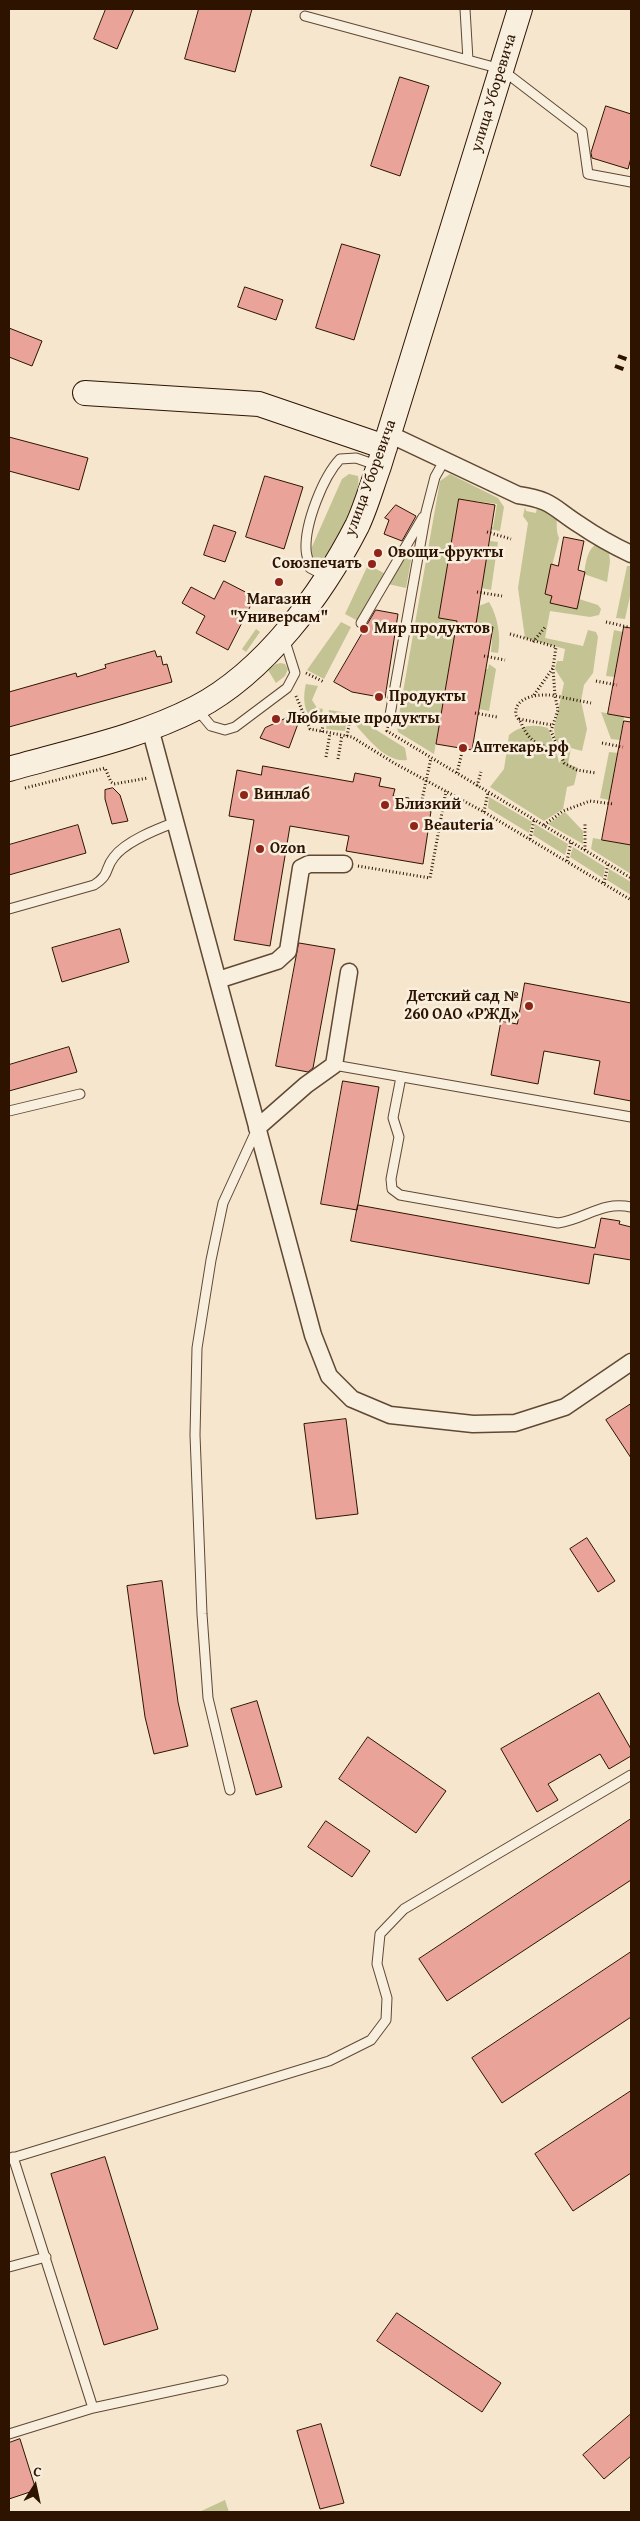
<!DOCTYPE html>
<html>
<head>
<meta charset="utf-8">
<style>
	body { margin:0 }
	#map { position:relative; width:640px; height:2521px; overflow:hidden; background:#f5e6cd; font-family:"Gentium Book Plus",serif }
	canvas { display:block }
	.frame { position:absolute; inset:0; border:10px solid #2e1400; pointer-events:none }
	.north { position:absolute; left:10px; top:2461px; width:50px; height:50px; -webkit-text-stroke:4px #f8efde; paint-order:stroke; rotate:10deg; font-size:14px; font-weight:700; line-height:20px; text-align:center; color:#2e1400 }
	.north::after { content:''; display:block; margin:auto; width:18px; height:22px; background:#2e1400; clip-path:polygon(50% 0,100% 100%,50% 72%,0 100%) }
</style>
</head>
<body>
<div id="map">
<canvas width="640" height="2521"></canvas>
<div class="frame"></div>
<div class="north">С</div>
</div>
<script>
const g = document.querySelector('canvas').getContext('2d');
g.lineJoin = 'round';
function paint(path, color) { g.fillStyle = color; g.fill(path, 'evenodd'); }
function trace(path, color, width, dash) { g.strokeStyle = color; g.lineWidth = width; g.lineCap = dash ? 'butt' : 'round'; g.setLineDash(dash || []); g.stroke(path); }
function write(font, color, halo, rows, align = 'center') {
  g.font = font + ' "Gentium Book Plus",serif'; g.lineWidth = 5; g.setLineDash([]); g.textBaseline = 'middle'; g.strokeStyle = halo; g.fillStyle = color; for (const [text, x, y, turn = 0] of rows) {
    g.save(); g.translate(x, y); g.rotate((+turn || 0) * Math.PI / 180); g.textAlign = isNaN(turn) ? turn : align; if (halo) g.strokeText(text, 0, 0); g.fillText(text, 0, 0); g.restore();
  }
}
paint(new Path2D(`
	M349,474L358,476C363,496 330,549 319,566L313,563L311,549L342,479Z
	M450,474L498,498L504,507L500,531L489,529V527H493L497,504L459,499L457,621L434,754L398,732L397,726L440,481Z
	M525,507L526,511L536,513L537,507L556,511C558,521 555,529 559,538L545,594L552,596L550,603L579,599L598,605L601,609L599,615L590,617L550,611L545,638L583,646L588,630L596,632L598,637L593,673L584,685L581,701L587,729L582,751L571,748L568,764L578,768L574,785L567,787L563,809L544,821L490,787L504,769L509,735C521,725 534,724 548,728C550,733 559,759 559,763L565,755L555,738L554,729L564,683L555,669L557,661H563L565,649L525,638L518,588L528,523L523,516Z
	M490,541L498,542L491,590L481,588Z
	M599,543L609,551L610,562L607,582L584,574C586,563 587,547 599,543Z
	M409,549L413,550L406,588L388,584Z
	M368,565L384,573L358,621L345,614Z
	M627,566H631V592L625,619L616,618Z
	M489,602C498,617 501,637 498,653L491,652L493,627L476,624L479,606Z
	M341,622L351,627L324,679L307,670Z
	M256,629L260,632L246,652L242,649Z
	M614,630L623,632L615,677L606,676Z
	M281,663L285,664L288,669L285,676L276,683L268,670L276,664Z
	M489,664L496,669L489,711L479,709L486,669H488Z
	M306,684L318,686L312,700L317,708L323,709L320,722C304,719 302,699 306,684Z
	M329,710L348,713L345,731L326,729Z
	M601,712L624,717L620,740L611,739Z
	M354,716L405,748L407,760C385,763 366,736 353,722Z
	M609,752L618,753L609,800L600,798Z
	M489,797L532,822L529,833L488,808Z
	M565,812L583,831V844L548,824Z
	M535,824L568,844L565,855L533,835Z
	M593,838L631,845V874L591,849Z
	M573,847L605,867L603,878L570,857Z
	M609,869L631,882V895L607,880Z
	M225,2500L229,2512H199Z`), '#c4c393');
const building = new Path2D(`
	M106,9H134L117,49L94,39Z
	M199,9H252L235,72L185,59Z
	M400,77L429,86L400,176L371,166Z
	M606,106L631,114V158L628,169L592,158L591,153Z
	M342,244L380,255L354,340L316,328Z
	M245,287L283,300L276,320L238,307Z
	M9,328L42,341L32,366L9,357Z
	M9,437L88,458L79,490L9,471Z
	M265,476L303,487L284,549L246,537Z
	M459,499L495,505L476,624L493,627L472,750L436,744L457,621L439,618Z
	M396,505L416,516L402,541L384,534L389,520L385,518Z
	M214,525L236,532L225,562L204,555Z
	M564,537L584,541L578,570L585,572L577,609L550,603L552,596L545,594L551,564L558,566Z
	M224,581L255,597L228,650L196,633L205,616L182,603L191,587L214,599Z
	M376,610L398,614L385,698L352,692L334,682Z
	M624,627L631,628V718L608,714Z
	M155,651L157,657L161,656L163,665L167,664L172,682L9,727V692L76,673L77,677L106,668L105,665Z
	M289,717L299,721L289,748L260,738L265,728Z
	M624,721L631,722V845L602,840Z
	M263,766L353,782L355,773L381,778L379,786L395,789L393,796L409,798L408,806L431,811L423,864L346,851L349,836L290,826L270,946L234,940L254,820L229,816L237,770L261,775Z
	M113,788L120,795L128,821L112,824L105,799V790Z
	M78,825L86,853L9,875V845Z
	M120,929L129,962L62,982L52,948Z
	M299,943L335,949L313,1068L308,1072L276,1066Z
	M525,983L631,1003V1101L594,1094L600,1061L544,1051L538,1084L491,1075L501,1021L517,1024Z
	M69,1047L77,1072L9,1091V1065Z
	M343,1081L379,1087L357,1210L321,1204Z
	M358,1205L595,1248L601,1218L620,1221L619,1224L631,1227V1260L594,1254L589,1284L351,1241Z
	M631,1404V1458L606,1420Z
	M346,1419L358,1514L316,1519L304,1424Z
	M587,1538L615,1581L598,1592L570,1549Z
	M162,1581L178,1702L188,1746L154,1754L145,1717L127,1586Z
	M599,1693L631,1749V1756L609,1769L600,1754L548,1784L558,1800L537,1812L501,1749Z
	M257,1701L282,1787L256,1795L231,1709Z
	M368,1737L446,1791L416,1833L339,1779Z
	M631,1819V1880L447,2001L419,1959Z
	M326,1821L370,1851L352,1877L308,1847Z
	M631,1952V2017L502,2103L472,2058Z
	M631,2091V2173L573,2211L535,2154Z
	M105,2157L158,2329L104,2345L51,2174Z
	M397,2313L501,2383L482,2412L377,2341Z
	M631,2414V2456L604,2479L583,2455Z
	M321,2424L344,2503L320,2509L297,2431Z
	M20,2439L36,2490L9,2499V2443Z`);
paint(building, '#e9a399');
trace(building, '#2e1400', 1);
const service = new Path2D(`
	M465,9L468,60
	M305,16L501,69L582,131L588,174L631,182
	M327,577L310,568C309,562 306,555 306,549C305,523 323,477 340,459L356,458L379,466
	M361,623L423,517
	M196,708L211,726L225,730L235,727L287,688L295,673L284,638
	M390,715L426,512L435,477L444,461
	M9,909L94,885C111,874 104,869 114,857C126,841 157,829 176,822
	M334,1065L631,1117
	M401,1077L393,1118L399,1137L391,1179L392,1189L400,1195L558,1223C586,1219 601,1201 631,1207
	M9,1111L80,1094
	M230,1790L208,1698L202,1614L195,1435L197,1348L211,1260L223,1203L257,1129
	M13,2157L93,2408
	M9,2159L329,2061L371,2040L386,2020L387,1998L377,1964L380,1934L404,1909L631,1775
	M9,2267L46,2257
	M9,2434L93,2408L223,2380`);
const minor = new Path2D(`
	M389,434L518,495C553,500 553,508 580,525C596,536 614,546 631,554
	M150,728L313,1335L329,1376L352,1399L390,1415L473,1424L515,1423L565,1407L631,1362
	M218,980L277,961L288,951L301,868L309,864H344
	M257,1128L306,1085L334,1065L349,972`);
const secondary = new Path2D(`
	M85,393L259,404L385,447
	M9,769C71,751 138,738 196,708C265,672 322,594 357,526C366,507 372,485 379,466L520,9`);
trace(service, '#604833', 11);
trace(minor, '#604833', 19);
trace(secondary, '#2e1400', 26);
trace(new Path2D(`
	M487,532L511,539
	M477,592L502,596
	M606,622L628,627
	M510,634L556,647L553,668L555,696L591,703
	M533,642L546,626
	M484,656L505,660
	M306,673L324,682
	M596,681L617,685
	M534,695L553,668
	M296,696L310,729L352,737L394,763L484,812L631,900
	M475,713L497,717
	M519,719L552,725
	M388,727L387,731L631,878
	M322,732L324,715
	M347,736L351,715
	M602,743L623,747
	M558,748C539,747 530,742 522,725C521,721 517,718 516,715C513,695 544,693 555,696L558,710L551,731L564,763L577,770L596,773
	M326,757L330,733
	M338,759L342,735
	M457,773L463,748
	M477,786L481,772
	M25,788L105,768L111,782L114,784L148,778
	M420,809L431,758
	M484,812L488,792
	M544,825L563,811L590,801L613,804
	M530,839L534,820
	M585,850V824
	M567,861L571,842
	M358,866L430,878L446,791
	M604,883L608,864`), '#2e1400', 3, [1, 2.5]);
trace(service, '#f8efde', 9);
trace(minor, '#f8efde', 16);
trace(secondary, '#f8efde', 24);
trace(new Path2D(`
	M618,356L631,361
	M615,366L631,372`), '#2e1400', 4, [9, 9]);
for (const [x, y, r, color] of [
	[378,553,5,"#8f2418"],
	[372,564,5,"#8f2418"],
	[279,582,5,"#8f2418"],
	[364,629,5,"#8f2418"],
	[379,697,5,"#8f2418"],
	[276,719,5,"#8f2418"],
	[463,748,5,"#8f2418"],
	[244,795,5,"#8f2418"],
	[385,805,5,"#8f2418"],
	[414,826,5,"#8f2418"],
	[260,849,5,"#8f2418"],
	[529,1006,5,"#8f2418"]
]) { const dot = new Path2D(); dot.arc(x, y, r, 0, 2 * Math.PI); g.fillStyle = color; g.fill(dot); trace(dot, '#f8efde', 2); }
write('16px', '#2e1400', '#f8efde', [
	["улица Уборевича",494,93,-73],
	["улица Уборевича",371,478,-70]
]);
write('bold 16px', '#2e1400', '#f8efde', [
	["Овощи-фрукты",388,553],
	["Союзпечать",362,564,"right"],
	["Магазин",279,600,"center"],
	["\"Универсам\"",279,618,"center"],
	["Мир продуктов",374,629],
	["Продукты",389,697],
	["Любимые продукты",286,719],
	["Аптекарь.рф",473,748],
	["Винлаб",254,795],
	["Близкий",395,805],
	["Beauteria",424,826],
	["Ozon",270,849],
	["Детский сад №",519,997,"right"],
	["260 ОАО «РЖД»",519,1015,"right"]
], 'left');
</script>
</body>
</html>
